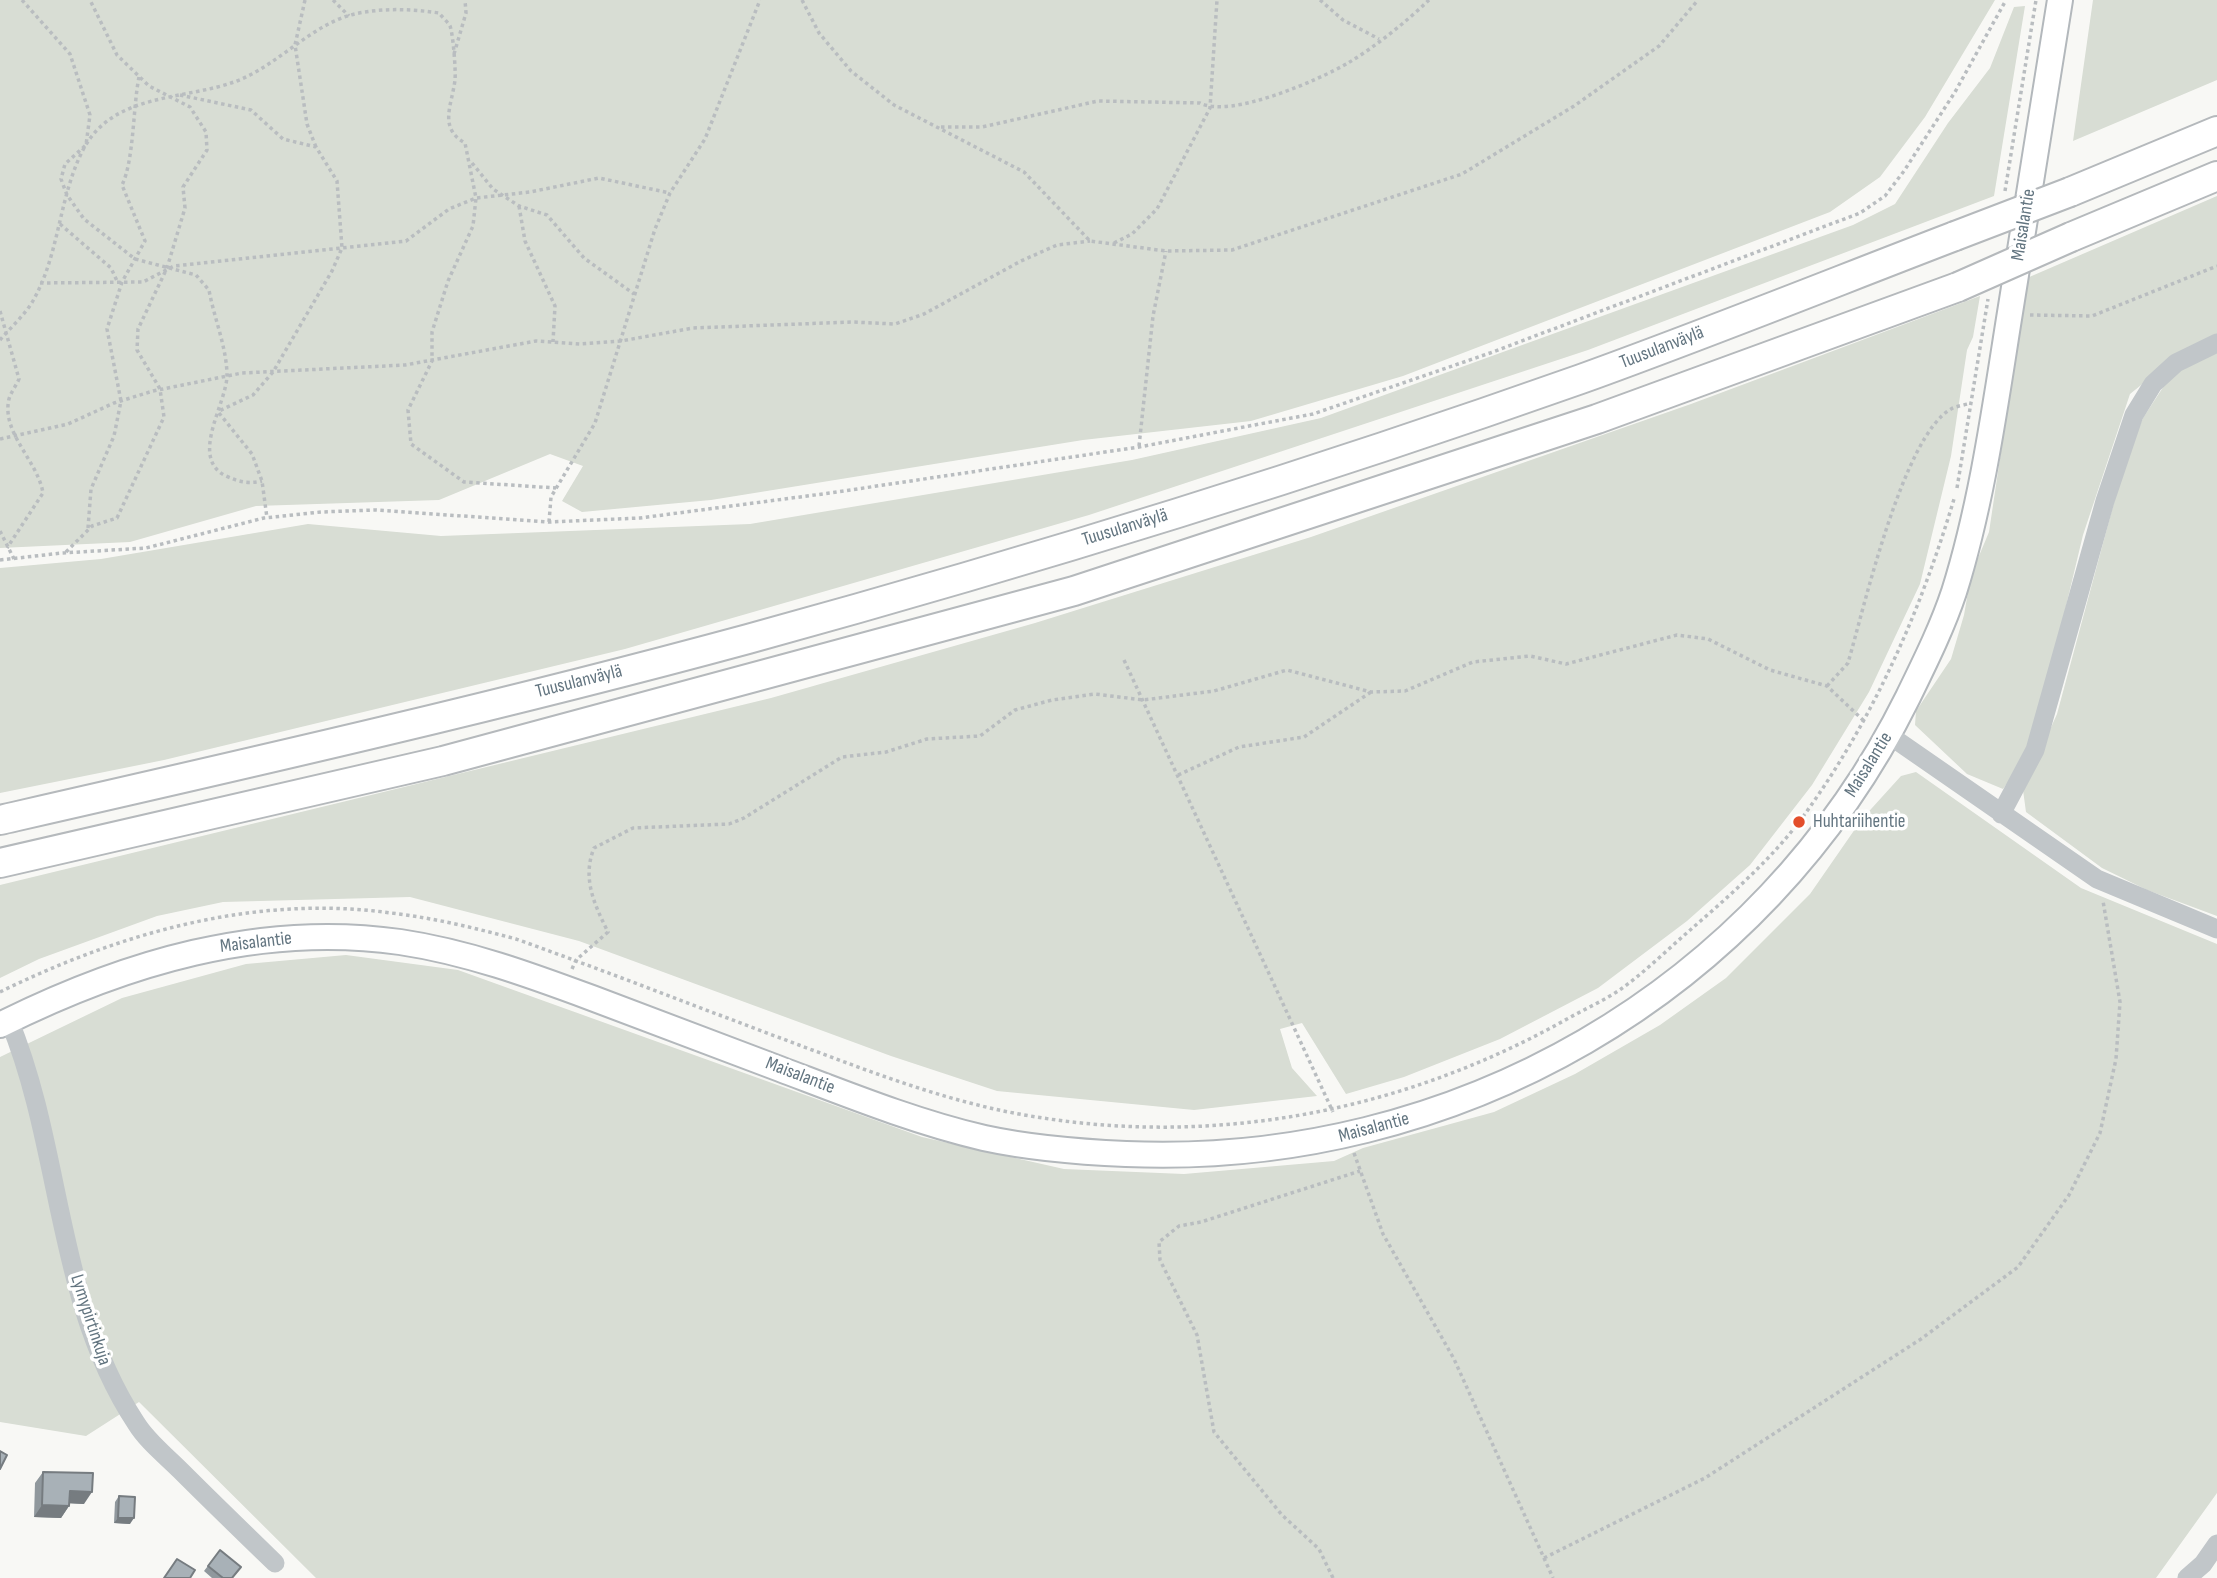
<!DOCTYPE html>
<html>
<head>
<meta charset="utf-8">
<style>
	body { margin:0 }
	canvas { display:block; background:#f8f8f5 }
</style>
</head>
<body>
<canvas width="2217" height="1578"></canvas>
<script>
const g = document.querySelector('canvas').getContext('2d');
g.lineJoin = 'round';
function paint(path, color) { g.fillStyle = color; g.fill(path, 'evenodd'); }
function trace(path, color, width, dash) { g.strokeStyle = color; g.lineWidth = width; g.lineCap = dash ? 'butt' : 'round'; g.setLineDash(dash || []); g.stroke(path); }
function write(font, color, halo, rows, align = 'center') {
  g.font = font + ' "Sofia Sans Condensed",sans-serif'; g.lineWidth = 7; g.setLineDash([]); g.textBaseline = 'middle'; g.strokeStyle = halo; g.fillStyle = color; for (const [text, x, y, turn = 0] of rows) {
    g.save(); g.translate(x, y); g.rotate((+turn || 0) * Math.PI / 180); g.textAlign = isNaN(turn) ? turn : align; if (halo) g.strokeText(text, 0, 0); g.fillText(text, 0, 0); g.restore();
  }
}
paint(new Path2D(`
	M0,0H1995L1925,117L1880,177L1830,212L1403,376L1251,421L1083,440L711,500L582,512L562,501L583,466L550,454L439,500L256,506L130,542L0,548Z
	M2093,0H2217V80L2073,141Z
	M2025,6L1994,196L1588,350L1089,515L625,649L164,760L0,793V568L101,559L308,524L441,536L750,524L1132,460L1321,418L1853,225L1895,204L1948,123L1990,68L2014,7Z
	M2217,196V335L2187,348L2130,394L2083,535L2032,748L2003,789L1967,774L1915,725L1916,711L1951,659L1964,615L1971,575L1989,532L2027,278Z
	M1980,296L1973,337L1967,350L1951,456L1920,584L1869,692L1812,785L1750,865L1687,921L1598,988L1500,1039L1404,1077L1346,1094L1302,1023L1280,1029L1292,1068L1317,1096L1194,1110L997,1091L891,1056L579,941L410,897L223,902L157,916L39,959L0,978V885L771,698L1035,623L1311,537L1691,404Z
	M2217,347V916L2147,890L2102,868L2026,812L2023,790L2057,714L2126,458L2143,418L2175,369Z
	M1916,772L2081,888L2217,944V1493L2156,1578H316L139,1402L86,1436L0,1422V1057L122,998L246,964L346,955L458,970L922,1137L1064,1169L1184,1174L1334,1161L1363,1148L1494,1112L1575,1074L1660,1025L1726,978L1810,894L1862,819L1901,776Z`), '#d8ddd4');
const major = new Path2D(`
	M0,1025C124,963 260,922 400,942C467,952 530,975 592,998C655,1022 718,1045 780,1069C846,1094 915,1122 984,1138C1030,1148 1079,1152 1126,1154C1454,1168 1762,992 1908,697C1925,662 1942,628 1954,592C1981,506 1994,414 2008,325C2025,217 2043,108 2060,0`);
const highway = new Path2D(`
	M2070,192L2217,131
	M2071,237L2217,176
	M0,820C250,763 501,706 748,639C1028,562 1307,476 1581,379C1706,334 1830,284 1955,236
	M0,863L443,761L1074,591L1597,419L1958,287`);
trace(major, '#b3b8bc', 28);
trace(highway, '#b5b9bc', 32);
trace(new Path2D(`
	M22,0L70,54L90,115L86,145L65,164L61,179L67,195L84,219L135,259L196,275L209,290C214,318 227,348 227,376C226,405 189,458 226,476C239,482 248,484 262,481
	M305,0L295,45L307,124L316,147
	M333,0L349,16
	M802,0L819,33L851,71L894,105L1024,172L1090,241L1166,251L1232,250L1462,174L1574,106L1659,46L1698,0
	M1320,0L1343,20L1379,39
	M454,54L466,13L465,0
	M180,95L251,110L283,139L316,147L337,181L342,248L332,271L273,372L253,395L219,411
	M941,127H982L1098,101L1200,103C1230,119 1319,80 1348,63C1375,47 1406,22 1429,0
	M472,163L493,189L519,206L547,215L584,258L634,294
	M2005,191L2036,0
	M519,206L525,241L555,306L553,342
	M60,224L111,268L118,283
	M1114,243L1132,234L1157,209L1210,108L1217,0
	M40,283L143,282L174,266L406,241L449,209L476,198L530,192L599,178L670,193
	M0,311L19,379C16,386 11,392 9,399C1,433 38,461 43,493L7,548
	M2030,315L2092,316L2217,266
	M0,340C11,327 26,314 34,299C60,252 59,195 84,148C114,93 184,100 234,82C279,66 312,22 359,13C386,8 412,9 439,13C442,17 447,21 450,26C453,33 456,71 455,80C452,105 438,128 465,143L476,198L473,226L448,281L432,332V361L408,410L411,444L464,482L556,488
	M219,413L252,454L262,481L267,518
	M0,439L68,424L114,403L153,391L242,373L405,365L536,341L580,344L621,341L693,328L852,322L895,324L924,314L1021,261L1057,245L1090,241
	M1139,446L1153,316L1166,251
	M1957,488L1988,299
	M549,522L551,497L595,423L655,229L670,193L705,139L760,0
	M88,528L91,489L114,436L121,401L107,329L122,282L145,241L122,185C134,161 133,106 139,77
	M0,531L14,559
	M66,552L92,526L117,518L164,417L160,389L137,350L138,329L167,268L185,208L183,187L207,150L206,132L190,107L149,86L117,55L90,0
	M0,560L62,553L146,548L264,518L321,512L376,510L549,522L640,518L830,493L1139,447L1249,426L1313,414L1490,353L1860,213L1885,196L1904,171L1955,92L2006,0
	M1124,660L1333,1112
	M1827,686L1848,663C1864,608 1903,436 1951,409C1956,406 1965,405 1971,403
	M1178,775L1239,747L1304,737L1371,692
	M572,969L576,960L608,932C594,904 582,878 594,848L633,828L729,824L744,818L842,757L886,752L927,739L980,736L1015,710L1052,700L1095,694L1143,700L1214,691L1287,670L1371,692L1405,691L1473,662L1530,656L1566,664L1677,635L1708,639L1770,670L1827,686L1864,721
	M0,992C120,933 256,894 391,913C434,918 475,928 516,939C611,973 705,1010 799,1045C871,1072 943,1100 1019,1114C1208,1149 1400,1113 1567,1019C1585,1009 1605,1000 1621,989C1645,972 1667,950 1689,931C1727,898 1772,859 1802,818C1872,722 1920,613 1954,499
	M1354,1153L1383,1234L1454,1359L1553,1578
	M1544,1558L1705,1478L1921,1339L2018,1267L2069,1195L2100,1133L2116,1059L2120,1002L2103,901
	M1333,1578L1319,1549L1282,1515L1214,1432L1197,1335L1160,1260L1159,1242L1179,1226L1201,1222L1360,1171`), '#b9bdc0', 3.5, [3.5, 3.5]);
trace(new Path2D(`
	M1889,735L2097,879L2217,929
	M2001,814L2035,750L2105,501L2134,415L2153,384L2176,363L2217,343
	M9,1020C63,1151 56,1302 136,1423C147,1441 165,1455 180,1470C211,1501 243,1532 275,1563
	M2187,1578L2203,1564L2217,1544`), '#c1c6c9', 19);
trace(major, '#fff', 24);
trace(highway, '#fff', 28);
const highwayBridge = new Path2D(`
	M1955,236L2070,192
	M1958,287L2071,237`);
trace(highwayBridge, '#b5b9bc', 32, []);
trace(highwayBridge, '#fff', 28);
paint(new Path2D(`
	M43,1472L84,1504L69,1503V1506L61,1518L34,1517L35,1483Z
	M119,1496L130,1524L114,1523L115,1502Z
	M220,1550L232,1578H212L204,1571Z`), '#90989d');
paint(new Path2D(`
	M70,1491L92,1492L84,1504L62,1503Z
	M42,1505L69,1506L61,1518L34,1517Z
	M118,1518H134L130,1524L114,1523Z`), '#767c80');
const building = new Path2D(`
	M0,1451L7,1455L0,1469Z
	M43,1472L93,1473L92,1492L70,1491L69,1506L42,1505Z
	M119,1496L135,1497L134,1518H118Z
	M220,1550L241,1567L232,1578H223L208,1566Z
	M177,1559L195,1570L190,1578H164Z`);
paint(building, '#a8b1b7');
trace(building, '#767c80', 2);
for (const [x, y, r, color] of [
	[1799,822,7,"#e34e2b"]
]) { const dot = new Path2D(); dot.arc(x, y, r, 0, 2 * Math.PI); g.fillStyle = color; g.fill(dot); trace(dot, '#fff', 2.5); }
write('19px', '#637580', '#fff', [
	["Maisalantie",2024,225,-81],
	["Tuusulanväylä",1662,348,-21],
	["Tuusulanväylä",1125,528,-17],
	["Tuusulanväylä",579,682,-14],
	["Maisalantie",1869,765,-58],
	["Maisalantie",256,943,-7],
	["Maisalantie",800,1076,21],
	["Maisalantie",1374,1128,-15],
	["Lymypirtinkuja",90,1320,72]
]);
write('19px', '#637580', '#fff', [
	["Huhtariihentie",1813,822]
], 'left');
</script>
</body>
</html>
